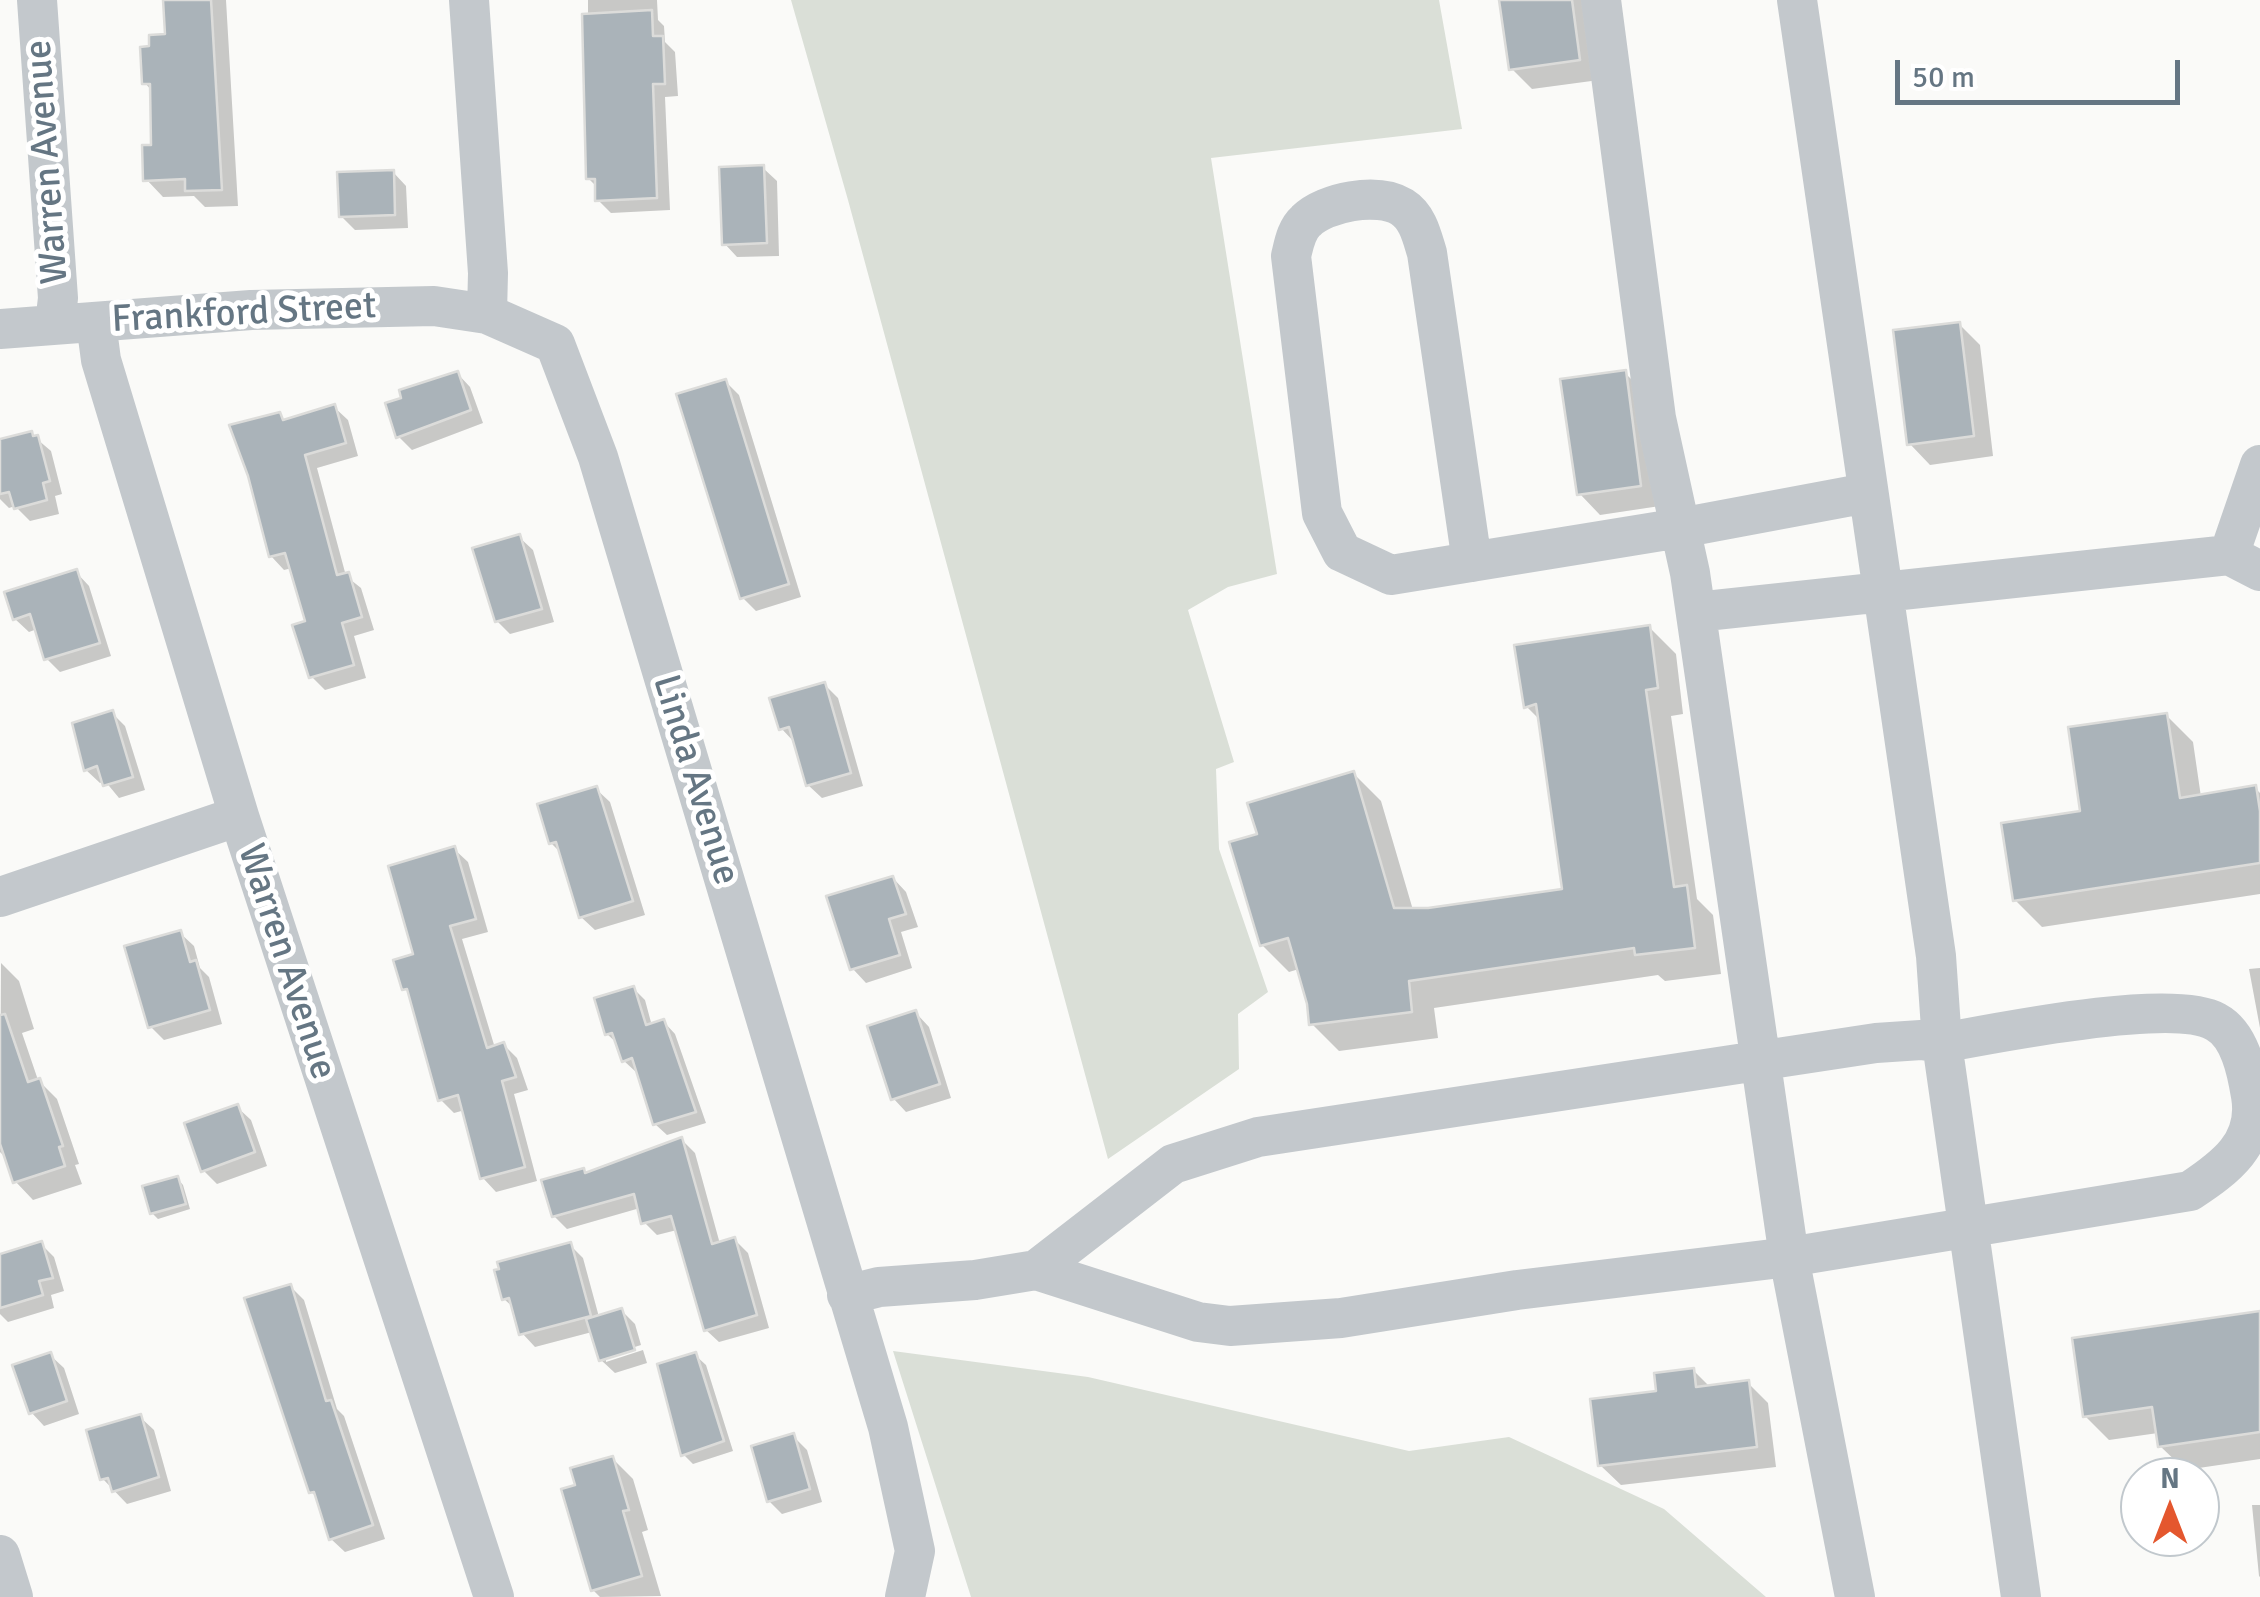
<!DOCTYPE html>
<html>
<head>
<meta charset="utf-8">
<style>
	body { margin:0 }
	#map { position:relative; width:2260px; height:1597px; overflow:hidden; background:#fafaf8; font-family:Signika,sans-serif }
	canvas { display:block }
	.north { position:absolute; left:2120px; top:1457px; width:100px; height:100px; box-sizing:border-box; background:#fff; border:2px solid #c1c8cd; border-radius:50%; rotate:0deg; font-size:28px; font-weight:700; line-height:40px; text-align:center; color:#657683 }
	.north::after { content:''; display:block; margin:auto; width:35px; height:45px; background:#e4572e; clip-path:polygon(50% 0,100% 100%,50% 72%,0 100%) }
	.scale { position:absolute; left:1895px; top:60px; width:285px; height:45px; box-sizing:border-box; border:5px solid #657683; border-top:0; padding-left:12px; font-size:30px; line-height:35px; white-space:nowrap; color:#657683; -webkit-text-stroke:8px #fff; paint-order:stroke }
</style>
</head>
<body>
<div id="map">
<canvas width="2260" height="1597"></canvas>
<div class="north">N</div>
<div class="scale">50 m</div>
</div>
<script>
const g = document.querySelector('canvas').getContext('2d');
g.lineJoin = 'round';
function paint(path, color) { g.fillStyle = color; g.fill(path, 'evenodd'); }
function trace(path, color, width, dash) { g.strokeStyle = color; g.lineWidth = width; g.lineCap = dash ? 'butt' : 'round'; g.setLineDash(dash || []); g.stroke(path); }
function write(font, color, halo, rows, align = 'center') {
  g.font = font + ' Signika,sans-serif'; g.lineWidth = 10; g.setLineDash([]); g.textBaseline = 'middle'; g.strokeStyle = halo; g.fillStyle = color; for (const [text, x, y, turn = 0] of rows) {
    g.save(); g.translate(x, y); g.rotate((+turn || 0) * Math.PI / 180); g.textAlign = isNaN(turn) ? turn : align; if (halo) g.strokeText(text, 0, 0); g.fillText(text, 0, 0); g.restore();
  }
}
paint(new Path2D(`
	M791,0H1439L1462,129L1211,158L1277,574L1228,587L1188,610L1234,762L1216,769L1219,849L1268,992L1238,1014L1239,1069L1108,1159L848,200Z
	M893,1351L1088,1377L1409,1451L1509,1437L1664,1509L1766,1597H971Z`), '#dadfd7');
paint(new Path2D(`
	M166,0H226L238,206L205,207L194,196L163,197L146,179L153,148L152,91L145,83L152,49L167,36Z
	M588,0H657L658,20L664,26L665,42L675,52L678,96L665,97L670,210L611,213L598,200L597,187L588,178Z
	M1502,0H1589L1599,80L1532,89L1511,68Z
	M763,168L777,181L779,256L737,257L724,243Z
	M393,172L406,186L408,228L355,230L341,216Z
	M1959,324L1980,345L1993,456L1930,465L1910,444Z
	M457,373L470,387L483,423L412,450L398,436Z
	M1625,373L1645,393L1660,506L1600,515L1580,494Z
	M726,382L739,395L801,597L756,611L742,597Z
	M334,407L348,420L358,456L317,468L346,576L361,588L374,630L354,636L366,678L325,690L311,676L308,623L292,568L284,570L271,556L279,415L286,422Z
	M31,434L51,451L62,494L55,496L59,514L30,521L15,506L9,508L0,499V442Z
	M519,537L533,550L554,622L510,634L497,621Z
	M76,572L89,586L111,656L60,672L47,659L37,629L29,632L15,619Z
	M1649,627L1676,654L1683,714L1671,716L1697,899L1713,915L1721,974L1665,981L1658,975L1434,1008L1438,1038L1339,1051L1312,1024L1299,969L1289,972L1262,945L1260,836L1354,774L1381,801L1413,910L1565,891L1541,721L1526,706Z
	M824,684L838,698L863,786L822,798L808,785L794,742L781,728Z
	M112,713L125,726L145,790L119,798L105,781L100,783L86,770Z
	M2166,715L2193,742L2201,797L2255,788L2260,793V894L2042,927L2015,900Z
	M596,789L610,802L645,915L595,930L581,917L563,855L551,843Z
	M454,849L468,862L488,932L462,939L495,1048L504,1045L517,1058L528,1090L514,1094L537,1181L496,1192L483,1178L465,1110L454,1113L441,1100L412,996L405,989Z
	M893,878L906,892L918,927L901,932L912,968L866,983L853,969Z
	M180,933L194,946L200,968L209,977L222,1024L164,1040L151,1027Z
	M1,963L19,981L34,1029L22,1033L38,1080L57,1099L79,1164L75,1165L82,1184L33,1200L15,1181L8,1160L0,1152Z
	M2260,968V1028L2249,969Z
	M633,988L645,1000L652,1026L664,1022L675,1034L706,1123L667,1135L655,1124L639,1071L636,1072L624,1061L619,1045L607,1034Z
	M916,1013L929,1027L951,1098L906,1112L893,1098Z
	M237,1107L251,1120L267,1166L217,1184L203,1170Z
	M682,1140L695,1153L720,1244L735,1240L748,1253L769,1328L719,1342L706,1330L677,1230L657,1235L644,1222L640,1208L567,1229L554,1216L583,1171L588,1175Z
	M177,1178L183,1185L190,1209L158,1219L152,1213Z
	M41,1244L54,1257L64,1291L51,1295L54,1308L8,1322L0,1314V1256Z
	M570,1245L583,1258L599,1317L622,1311L635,1324L641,1345L606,1356V1362L643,1350L647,1363L615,1373L601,1360L592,1332L535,1347L522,1333L515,1309L504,1299Z
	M291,1287L304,1300L337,1409L344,1416L385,1539L345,1552L331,1539L319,1499L311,1492Z
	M2260,1313V1459L2185,1470L2160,1446L2158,1433L2109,1440L2085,1416Z
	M50,1355L64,1368L79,1414L44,1426L31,1412Z
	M695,1355L706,1365L733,1451L693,1464L683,1454Z
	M1693,1370L1710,1387L1748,1383L1768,1403L1776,1467L1621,1485L1600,1465L1659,1393Z
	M140,1417L154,1430L171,1491L127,1504L102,1478Z
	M793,1436L807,1450L822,1502L782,1514L769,1501Z
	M612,1458L633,1479L648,1530L642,1532L661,1596L600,1597L593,1590L578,1486Z
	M2252,1505H2260V1577L2259,1576Z`), '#0003');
const building = new Path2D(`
	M163,0H211L222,190L185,191V179L143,181L142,145H151L150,84H142L140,47L149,46V35L165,34Z
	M1499,0H1572L1580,60L1509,70Z
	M652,10L653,36H663L665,84H653L657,198L595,201V179H586L582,14Z
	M764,165L767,243L722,245L719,167Z
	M394,170L395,215L339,217L337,172Z
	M1960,322L1974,436L1907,445L1893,330Z
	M1626,370L1641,486L1577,495L1560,379Z
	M458,371L471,410L396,438L385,403L401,398L399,390Z
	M726,379L789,584L740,599L676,394Z
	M335,404L346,443L305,455L337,575L349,572L362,617L342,623L354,665L309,678L292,625L305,621L285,553L269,557L248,476L229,425L280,412L283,420Z
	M32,431L33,436L38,435L50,481L43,483L47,500L14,509L9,492L0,494V439Z
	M520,534L542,609L495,622L472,548Z
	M77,569L100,643L44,660L30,614L13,620L4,592Z
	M1650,625L1658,688L1646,690L1674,887L1687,885L1695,948L1635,955L1634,948L1409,981L1412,1012L1309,1025L1307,1004L1288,938L1260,946L1229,842L1257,834L1247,803L1354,771L1394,908H1428L1562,889L1536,704L1524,708L1514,645Z
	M825,682L851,773L806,786L789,727L779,730L769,698Z
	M113,710L133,777L103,786L97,766L84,771L72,723Z
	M2167,713L2180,798L2256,785L2260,811V863L2013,901L2001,823L2080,811L2068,727Z
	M597,786L633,901L579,918L556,842L549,844L537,804Z
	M455,846L476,919L450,926L487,1048L504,1042L516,1077L502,1081L525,1167L480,1179L458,1095L438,1101L407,989L402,990L393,960L413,954L388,866Z
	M893,876L906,914L889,919L900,955L850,970L826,896Z
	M181,930L190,962L196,960L210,1010L148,1028L124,946Z
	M634,986L646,1025L664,1019L696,1112L653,1125L632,1058L622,1062L612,1033L605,1035L594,998Z
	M916,1010L940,1084L891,1100L867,1026Z
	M5,1014L28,1082L40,1078L63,1146L59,1147L65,1166L13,1183L0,1144V1015Z
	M238,1104L255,1152L201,1172L184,1123Z
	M682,1137L712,1244L735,1237L757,1315L704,1331L671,1216L641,1224L634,1194L552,1217L541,1180L584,1168L585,1173Z
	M178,1176L186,1204L150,1214L142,1186Z
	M42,1241L53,1278L39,1281L43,1295L0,1308V1254Z
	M571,1242L591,1316L519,1335L509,1298L502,1300L494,1270L499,1269L497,1262Z
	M291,1284L326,1401L331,1400L373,1525L329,1540L314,1492L309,1493L244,1298Z
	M622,1308L635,1350L599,1361L586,1319Z
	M2260,1311V1432L2158,1447L2152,1407L2083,1417L2072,1338Z
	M51,1352L67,1401L29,1414L12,1365Z
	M696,1352L724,1441L681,1456L657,1364Z
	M1694,1368L1696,1387L1749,1380L1757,1447L1598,1466L1590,1399L1656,1391L1654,1373Z
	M141,1414L159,1477L112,1492L108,1478L100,1480L86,1430Z
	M794,1433L810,1489L767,1502L751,1446Z
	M613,1456L629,1510L623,1511L642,1576L591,1591L561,1489L575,1485L570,1468Z`);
paint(building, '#aab3b9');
trace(building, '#dcdcda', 2.5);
trace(new Path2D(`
	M37,0L58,298L55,324
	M469,0L488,273L487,314
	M1601,0L1656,418L1690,573L1789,1257L1855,1597
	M1797,0L1936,956L1942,1043L2021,1597
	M96,322L101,360L239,816L494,1597
	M0,329L251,310L434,306L487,314L555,344L598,457L888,1427L915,1551L905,1597
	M2229,555L2260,465
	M1472,562L1427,253C1422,237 1418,217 1402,207C1377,192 1325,202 1306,221C1296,230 1294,244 1291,256L1322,513L1342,552L1391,575L1680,528L1867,493
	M1696,612L2229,555L2260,571
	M0,897L239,816
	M847,1295L879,1287L975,1280L1036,1270L1198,1322L1230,1326L1341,1318L1517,1290L1789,1257L2190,1191C2225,1168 2259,1143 2251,1096C2247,1071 2240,1035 2216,1022C2173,997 1997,1033 1942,1043L1921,1040L1876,1043L1258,1137L1173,1164L1036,1270
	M0,1555L13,1597`), '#c3c8cc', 40);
write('38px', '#657683', '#fff', [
	["Warren Avenue",48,162,-94],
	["Frankford Street",244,314,-3],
	["Linda Avenue",695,780,73],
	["Warren Avenue",286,962,72]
]);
</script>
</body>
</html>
